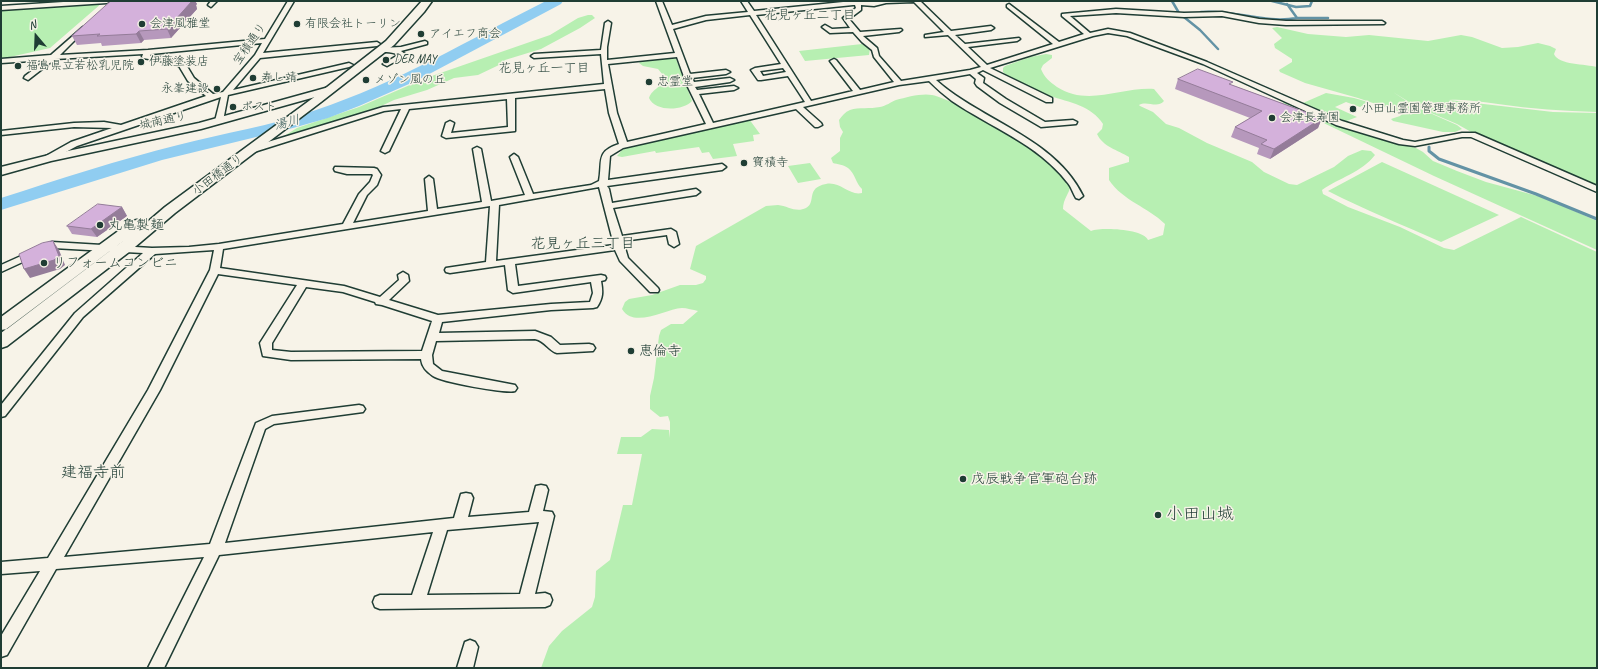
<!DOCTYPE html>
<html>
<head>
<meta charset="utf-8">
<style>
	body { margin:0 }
	#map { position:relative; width:1598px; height:669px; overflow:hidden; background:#f7f3e8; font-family:Caveat,sans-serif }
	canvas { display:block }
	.frame { position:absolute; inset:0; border:2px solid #1f3d34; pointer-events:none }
	.north { position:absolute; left:16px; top:16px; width:40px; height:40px; -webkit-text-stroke:3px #f7f3e8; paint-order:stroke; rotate:341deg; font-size:11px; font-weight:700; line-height:16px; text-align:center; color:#1f3d34 }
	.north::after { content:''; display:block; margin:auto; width:14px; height:18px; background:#1f3d34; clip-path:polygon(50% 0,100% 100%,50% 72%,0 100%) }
</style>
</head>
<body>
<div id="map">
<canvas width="1598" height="669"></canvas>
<div class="frame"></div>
<div class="north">N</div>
</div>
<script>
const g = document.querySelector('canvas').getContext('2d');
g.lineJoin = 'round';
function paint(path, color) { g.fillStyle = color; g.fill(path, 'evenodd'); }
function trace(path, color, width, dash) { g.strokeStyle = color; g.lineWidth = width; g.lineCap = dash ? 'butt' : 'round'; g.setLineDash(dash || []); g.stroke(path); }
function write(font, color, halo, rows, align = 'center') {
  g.font = font + ' Caveat,"Klee One",sans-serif'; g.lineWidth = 3; g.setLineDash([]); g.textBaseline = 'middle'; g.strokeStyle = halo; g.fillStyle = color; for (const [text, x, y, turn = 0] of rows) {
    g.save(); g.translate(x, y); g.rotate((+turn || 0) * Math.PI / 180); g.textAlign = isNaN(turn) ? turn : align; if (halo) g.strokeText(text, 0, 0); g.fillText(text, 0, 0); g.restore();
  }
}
paint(new Path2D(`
	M102,3L50,48L1,59V8Z
	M588,15H592L595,18L580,28L541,49L505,60L499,65L478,75L454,78L427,90L394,100L379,107L288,137L284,136L297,128L359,107L426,78L550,35L578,18Z
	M1277,27L1308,34L1346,37L1369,35L1428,41L1461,35L1472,37L1502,48L1518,47L1538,43L1550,46L1556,49L1554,54C1558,65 1586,64 1597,67V112C1564,111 1531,109 1498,104C1481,102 1466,99 1449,100L1553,112L1597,113V185L1473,133L1457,124L1417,107L1393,92L1414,106L1457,125L1462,129L1455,132H1443L1393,121L1391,119L1400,116L1402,114L1400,112L1358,98L1305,83L1280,72L1279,70L1292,62V59L1275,48L1274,44L1282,38L1272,28Z
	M862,44L870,48L869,55L805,61L799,51Z
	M1046,54L1052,55V58L1043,65L1041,69C1044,77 1050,82 1057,87C1088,107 1121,87 1154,89L1164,101C1157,109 1147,100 1139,105L1140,106L1153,112L1166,124L1179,128L1207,143L1252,162L1264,172L1289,184L1297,185L1334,167L1348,156L1362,150L1371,151L1375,155C1362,172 1339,178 1322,190L1323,194L1348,207L1400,227L1444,248L1454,250L1521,217L1597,252V668H541L549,646L562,631L592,607L595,597L596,571L610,560L623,505H632L642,454H617L621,437H641L652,429L669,430L670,438V422L668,416L660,417L650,409V396L654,378L659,336L661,330L671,324H683L698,311C693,310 687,308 682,308C665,309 634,329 622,309L625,302L629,299L652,295L680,285H696L703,283L706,279V276L690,269L696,246L766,206C770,206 774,205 778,205C788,206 796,213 806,208C817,202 805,188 826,184C840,181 849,196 862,193V189C856,184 855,173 848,168C844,165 837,164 833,163L831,158L840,151V138L843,132L840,127L839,120C842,116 845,112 850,110C859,107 870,109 880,107C886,106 891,102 896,100C907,97 922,93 932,95C956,99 1066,164 1070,187C1070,192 1063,199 1063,209L1091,231C1102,227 1143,229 1148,240L1163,235L1165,224C1148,207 1123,201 1109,180V168L1129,162V157C1118,150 1103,147 1097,134L1102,129L1103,124C1092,106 1069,102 1050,96C1041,93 1033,88 1025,84C1017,81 1009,78 1003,72V68L1005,66L1030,57Z
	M671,57L676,59L692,101C683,111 655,112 649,98C653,87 662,90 663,75L658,69L643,66L639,63L641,61Z
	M1326,93L1354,98L1368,102L1360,107L1346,102L1335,107L1357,117L1344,122L1303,103Z
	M1284,102L1384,139L1416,148L1423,152L1433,161L1457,171L1486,182L1545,198L1597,221V250L1434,176L1282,103Z
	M749,119L760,134L753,135L754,141L733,144L737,156L713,159L709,152L702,153L699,147L656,153L655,151L622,157L617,156L622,150L636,145Z
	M1382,162L1499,215L1441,242C1403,225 1365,210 1328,191Z
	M810,163L821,179L798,183L788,166Z`), '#b7efb2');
trace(new Path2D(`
	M1172,1L1179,13L1200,30L1218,49
	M1272,1L1296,7L1310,6L1312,1
	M1201,12C1234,9 1264,24 1297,18L1287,4
	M1297,18H1328`), '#6393a5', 2.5);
trace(new Path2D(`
	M1429,147V151L1439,159L1536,194L1597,219`), '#6393a5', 3);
paint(new Path2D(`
	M546,1H563L561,4L418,80L359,106L328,118L293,128L162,160L1,210V198C60,179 118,160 178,145C224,133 271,126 316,110C397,83 470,39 546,1Z`), '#90cdf1');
const street = new Path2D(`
	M79,1H110L107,3L1,10V6Z
	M211,1H217L211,7L208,5Z
	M288,1H294L263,53L377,42L380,44L377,46L260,58L233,90L349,63L353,65L349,67L228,95L223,121L219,123L215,121L221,97L77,146L49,161L46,160L45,158L46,156L71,142L112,128L74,127L1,135V131L74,123L104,122L121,125L206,96L188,81L179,66L166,62L143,58L142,57L143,54L55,59L28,80L24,78L25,76L46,60L1,63V59L51,55L83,27L85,28V30L60,55L148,50L265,39ZM262,43L255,55L223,92L213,94L194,78L185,63L167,58L150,56L151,54Z
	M656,1H662L672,25L706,16L748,12L741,1H747L754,11L853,1H920L951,31L991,26L994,28L991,30L955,35L965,44L1019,38L1020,39L1017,41L968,47L987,65L1053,44L1007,7V5L1009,4L1059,42L1084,34L1062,16V14L1116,9L1184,13L1222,12L1259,19L1286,21H1382L1385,23L1384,24L1286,25L1259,23L1222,16L1184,17L1116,13L1070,16L1090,33L1108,29L1130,33L1207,62L1342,121L1403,140L1415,142L1462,133H1475L1597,186V192L1471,137H1462L1415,146L1399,144L1336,125L1203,64L1127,36L1108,33L1093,36L990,68L1052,98V102H1046L983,70L977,73L984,78L983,83L1006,99L1045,122L1073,120L1077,122L1076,124L1041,127L1000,103L977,86L975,83L976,79L970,74L936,80C982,121 1055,138 1083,196L1079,199L1076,198C1073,193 1071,186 1067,182C1038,144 990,127 952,101C944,95 936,88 929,81L899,85L803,107L821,123L822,125L818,127H815L796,109L623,148L610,156L608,180L722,164L726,167L722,170L607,186L609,189L612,203L696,189L700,192L696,195L613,208L622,236L671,229L676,232L679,244L674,247L669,244L667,235L623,241L628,258L658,288L659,290L658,292H650L620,261L615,250L515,264L518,286L601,275L605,276L606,278L605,280L601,281C603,292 603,298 597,307L593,308L551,310L442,322L439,333L535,331L551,337L560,345L589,344L593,345L595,348L593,351L557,353C549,351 545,341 535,339L436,341L432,355L433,364L442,371L515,385L517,388L515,391C506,394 442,382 433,376C426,371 422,367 421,359L291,360L263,356L260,343L297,285L218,274L160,390L64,557L210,544L256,423L272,416L359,405L363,406L365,409L363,412L274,424L265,429L225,543L454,518L461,494L466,493L471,494L473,498L468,517L529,512L536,486L541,485L546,486L548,490L543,511L552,512L554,516L535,594L545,593L550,595L552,600L550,605L545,607L380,609L375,607L373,602L375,597L380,595H412L433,532L219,555L164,668H148L204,557L56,569L7,655L1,657V636L40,571L1,574V562L48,558L148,390L210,270L214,250L155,254L83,317L5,416L1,417V405L75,313L143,253L53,248L1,272V265L52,242L152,248L189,247L219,244L343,224L359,194L370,182L373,175L372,174H347L335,171L334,169L335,167L374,168L377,169L381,175L377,185L367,195L353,223L428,211L425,179L429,176L433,179L437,209L482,202L473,149L477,147L481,149L491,201L525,195L510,157L514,154L518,157L533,194L591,185L599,181C603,161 595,152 619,144L609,113L605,89L515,98V131L446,138L442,136L446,123L450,121L454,123L451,133L508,127L507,99L409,109L389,151L385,153L381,151L401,109L384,111L254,152H251L247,150L248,148L383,107L604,84L601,54L534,58L531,56L534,54L601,50L605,23L608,21L611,23L607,47V60L675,53ZM914,2L944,32L925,35V37L948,35L981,67L970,70L901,81L879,56L877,48L863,36L899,32L902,30L901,29L860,32L849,19L861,10V5L874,6L886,3ZM853,5H855L856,8L843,18L850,28L832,29L825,25L822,27L830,33L853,32L862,42L872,50L874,57L894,82L860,90L836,60L834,59L830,61L853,91L811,101L756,15ZM750,15L781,64L755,68L751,70L758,80H761L788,76L805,102L713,123L699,94L734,90L738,88L734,86L697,90L695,87L730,82L734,80L730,78L694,82L692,78L726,74L730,72L726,70L690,74L673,29L706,20ZM677,57L687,85L706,124L627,142L617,113L608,64ZM783,68L786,72L763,76L760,71ZM599,187L614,245L496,261L499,205ZM490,206L486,262L446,268L445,270L446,272L450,273L505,265L508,290L513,293L591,282L593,293L590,302L551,304L438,315L389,300L409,281L408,275L403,272L398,275L399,280L380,297L344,286L220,268L223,249ZM306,287L343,292L375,302L376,304L382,305L432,321L422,351L291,352L272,350V343ZM539,522L520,594L427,595L447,530Z
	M425,41L427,42V44L401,51L405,54V56L387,66L383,64L385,63L398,55C390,50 382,54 377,50L380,48L401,47Z
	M470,640L475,642L478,647L473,668H457L465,642Z`);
const secondary = new Path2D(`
	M329,87L334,90L333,92L201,129L51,161L1,175V167L49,155L199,123Z`);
const primary = new Path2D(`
	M422,1H432L424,12L394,45L321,102L175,213L129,252L7,346L1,348V333L131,235L7,329L1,330V317L132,221L137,220L142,221L144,225L165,207L313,98L386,41Z`);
trace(street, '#1f3d34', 3);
trace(secondary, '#1f3d34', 3);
trace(primary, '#1f3d34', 3);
paint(street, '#f7f3e8');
paint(secondary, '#f7f3e8');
paint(primary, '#f7f3e8');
paint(new Path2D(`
	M111,1H195L197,4L196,5L197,9L171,38L144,40L141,43L102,46L101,43L77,45L72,36Z
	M1178,79L1232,85L1322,118L1318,128L1270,159L1257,154L1259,148L1231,137L1235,127L1250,118L1175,89Z
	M122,207L127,216L97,237L72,234L67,226Z`), '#b698bc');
paint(new Path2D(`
	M189,1H195L197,4L196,5L197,9L171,38L167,29Z
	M139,31L144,40L141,43L136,34Z
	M1322,118L1318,128L1270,159L1274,149Z
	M122,207L127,216L97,237L91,229Z
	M53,241L59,250L65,265L60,269L30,278L24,269Z`), '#947c99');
const building = new Path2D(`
	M111,1H192L167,29L139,31L136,34L97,36L100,34L72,36Z
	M1198,69L1233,82L1229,84L1322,118L1274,149L1261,144L1267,140L1235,127L1262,111L1178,79Z
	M98,204L122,207L91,229L67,226Z
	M53,241L59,256L54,260L24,269L19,254L42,243Z`);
paint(building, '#d4b1db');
trace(building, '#947c99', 1);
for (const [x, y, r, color] of [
	[142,24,4,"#1f3d34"],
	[297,24,4,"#1f3d34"],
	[421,34,4,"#1f3d34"],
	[386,60,4,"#1f3d34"],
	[141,62,4,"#1f3d34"],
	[18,66,4,"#1f3d34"],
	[253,78,4,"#1f3d34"],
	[366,80,4,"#1f3d34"],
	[649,82,4,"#1f3d34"],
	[217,89,4,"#1f3d34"],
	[233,107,4,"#1f3d34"],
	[1353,109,4,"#1f3d34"],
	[1272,118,4,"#1f3d34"],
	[744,163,4,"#1f3d34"],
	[100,225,4,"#1f3d34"],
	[44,263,4,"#1f3d34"],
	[631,351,4,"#1f3d34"],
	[963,479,4,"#1f3d34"],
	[1158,515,4,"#1f3d34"]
]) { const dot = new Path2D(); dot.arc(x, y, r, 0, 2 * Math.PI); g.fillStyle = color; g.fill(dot); trace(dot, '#f7f3e8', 1.5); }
write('12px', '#1f3d34', '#f7f3e8', [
	["会津風雅堂",150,24],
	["有限会社トーリン",305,24],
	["アイエフ商会",429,34],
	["DER MAY",394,60],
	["伊藤塗装店",149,62],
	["福島県立若松乳児院",26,66],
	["寿し靖",261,78],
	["メゾン風の丘",374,80],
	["忠霊堂",657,82],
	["永峯建設",209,89,"right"],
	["ポスト",241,107],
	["小田山霊園管理事務所",1361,109],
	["会津長寿園",1280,118],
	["寳積寺",752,163]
], 'left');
write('12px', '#1f3d34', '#f7f3e8', [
	["宝積通り",250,44,-55],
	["城南通り",163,121,-12],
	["小田橋通り",218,175,-37]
]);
write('13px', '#1f3d34', '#f7f3e8', [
	["花見ヶ丘二丁目",810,16],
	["花見ヶ丘一丁目",544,69]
]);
write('italic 13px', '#365a5a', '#f7f3e8', [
	["湯川",287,123,-14]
]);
write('14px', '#1f3d34', '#f7f3e8', [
	["丸亀製麺",108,225],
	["リフォームコンビニ",52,263],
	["恵倫寺",639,351],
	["戊辰戦争官軍砲台跡",971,479]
], 'left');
write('15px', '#1f3d34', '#f7f3e8', [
	["花見ヶ丘三丁目",583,244]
]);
write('16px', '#1f3d34', '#f7f3e8', [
	["建福寺前",93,473]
]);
write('17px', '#1f3d34', '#f7f3e8', [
	["小田山城",1166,515]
], 'left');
</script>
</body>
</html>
